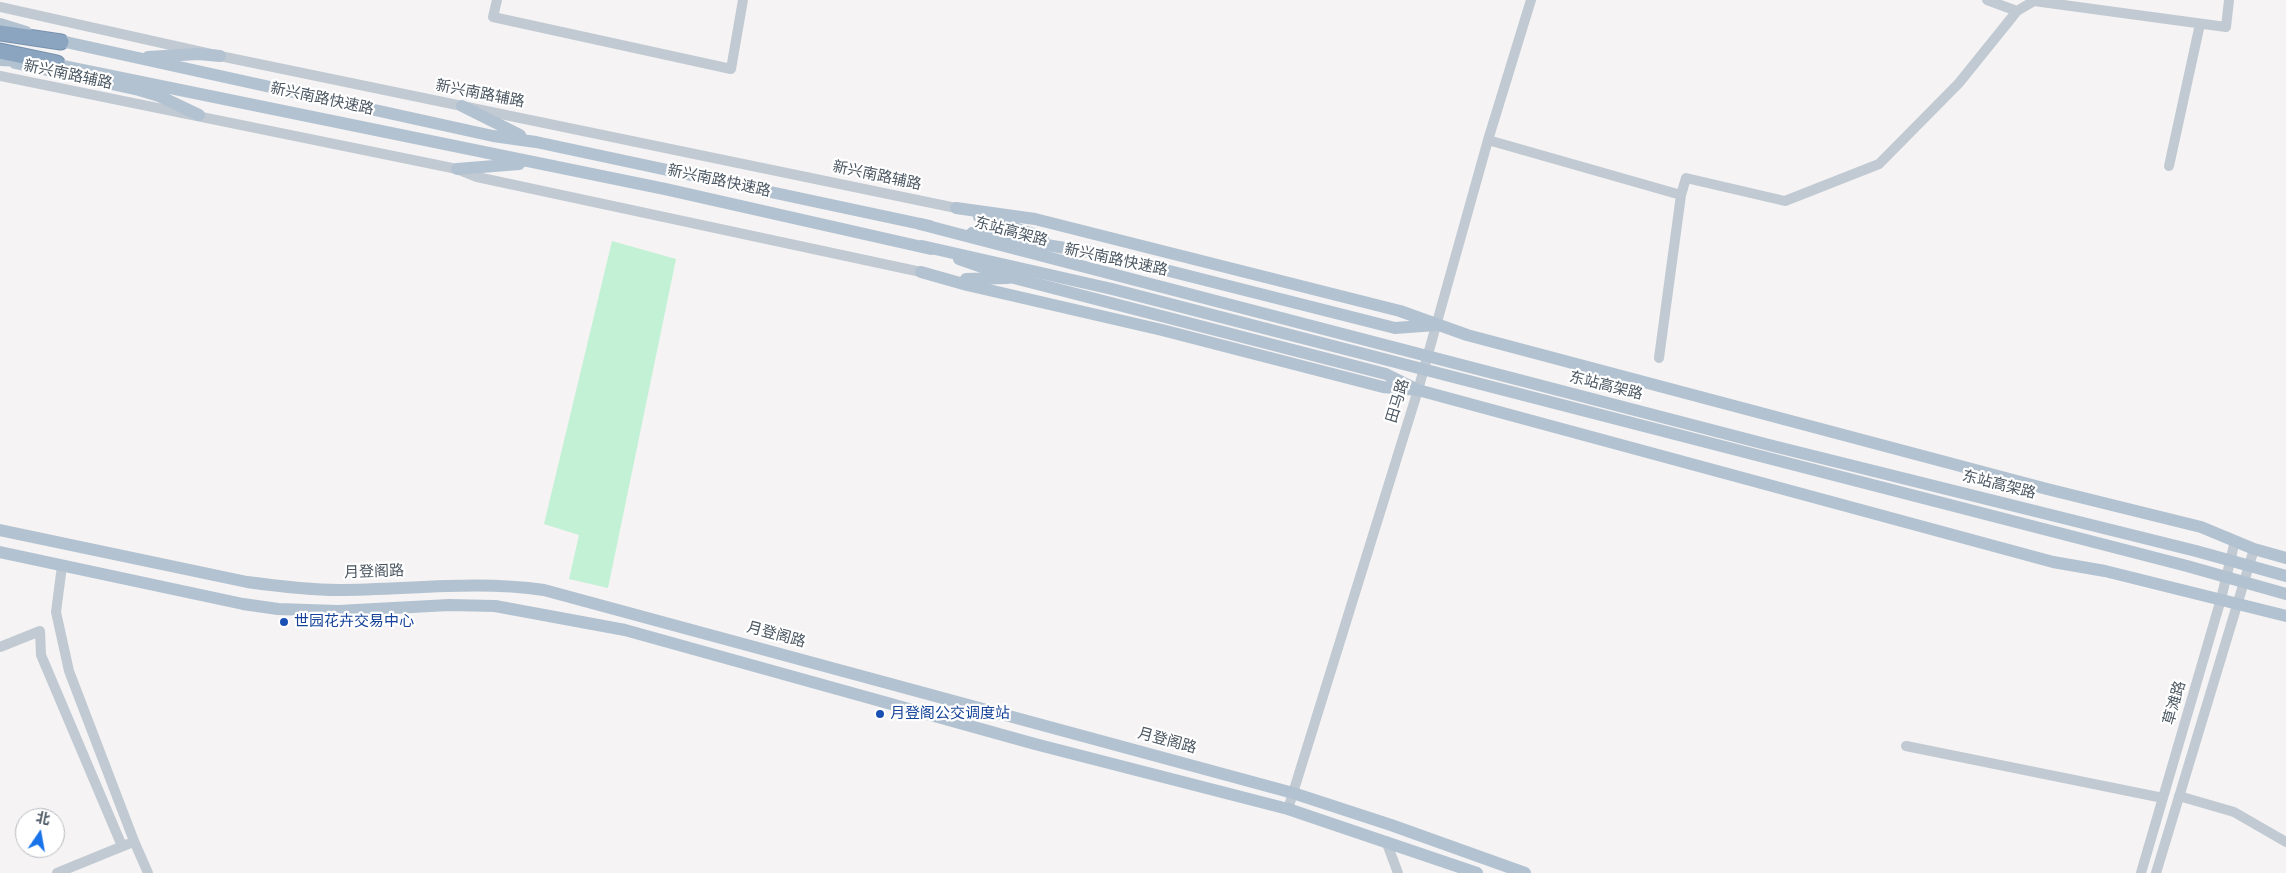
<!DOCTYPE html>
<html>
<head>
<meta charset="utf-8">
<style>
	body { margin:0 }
	#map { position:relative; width:2286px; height:873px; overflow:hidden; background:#f5f3f3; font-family:"Fira Sans","Noto Sans SC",sans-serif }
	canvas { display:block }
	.north { position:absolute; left:15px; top:808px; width:50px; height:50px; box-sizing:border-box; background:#fff; border:1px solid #b7bbc0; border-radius:50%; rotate:12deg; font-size:14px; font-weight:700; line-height:20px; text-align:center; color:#4a5661 }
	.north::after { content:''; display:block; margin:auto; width:18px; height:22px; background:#1a73e8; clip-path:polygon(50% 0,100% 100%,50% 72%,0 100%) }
</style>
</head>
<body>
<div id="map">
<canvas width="2286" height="873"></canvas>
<div class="north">北</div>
</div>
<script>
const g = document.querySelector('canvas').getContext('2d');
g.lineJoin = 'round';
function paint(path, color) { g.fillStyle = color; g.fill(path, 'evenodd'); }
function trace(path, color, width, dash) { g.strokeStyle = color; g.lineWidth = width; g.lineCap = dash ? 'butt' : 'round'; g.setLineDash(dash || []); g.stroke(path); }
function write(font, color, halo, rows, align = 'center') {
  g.font = font + ' "Fira Sans","Noto Sans SC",sans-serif'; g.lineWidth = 4.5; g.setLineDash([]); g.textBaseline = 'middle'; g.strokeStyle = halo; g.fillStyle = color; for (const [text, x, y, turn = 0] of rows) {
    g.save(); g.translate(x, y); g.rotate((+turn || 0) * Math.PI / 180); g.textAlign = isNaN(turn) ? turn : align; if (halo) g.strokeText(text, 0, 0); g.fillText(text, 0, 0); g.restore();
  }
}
paint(new Path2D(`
	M612,241L676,259L608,588L569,579L579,535L544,524Z`), '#c3f1d5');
const highway = new Path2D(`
	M0,33L61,42
	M0,51L57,63`);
trace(highway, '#7690ad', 17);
trace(new Path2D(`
	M497,0L493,17L731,69L743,0
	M1987,0L2017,11
	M0,7L220,56L956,208
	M0,76L457,169L477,177L921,272
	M1488,140L1681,195L1659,358
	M2169,166L2200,24
	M1681,195L1686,178L1785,201L1879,164L1959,83L2017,11L2034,1L2226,27L2229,0
	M62,566L56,612L69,671L134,841L148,873
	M0,647L40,631L41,655L122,846
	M1906,746L2163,798
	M2179,796L2234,812L2286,842
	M1288,809L1418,390L1488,140L1531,0
	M1386,841L1398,873
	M57,873L128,844
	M2141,873L2221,599L2235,541
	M2156,873L2254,549`), '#c1cad2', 10);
trace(new Path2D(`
	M0,24L26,32
	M52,39L493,136L536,142L930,226
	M148,57L198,54L220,56
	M0,60L23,61
	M15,63L139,90L159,96L199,115
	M48,63L665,189L931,249
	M462,106L520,135
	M457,169L519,164
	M956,208L1035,219L1400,311L1467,335L2047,489L2201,527L2254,549L2286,558
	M979,217L1043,237
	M972,233L1102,254L1395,328L1436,325
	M959,259L1014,278L1386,374L1418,390
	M921,272L967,285L1162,330L1383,387L1418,390L2053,562L2105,571L2286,616
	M966,279L1008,278
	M0,530L247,582C277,586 308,590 338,590C407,590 475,580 544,590L1293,793L1391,825L1525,873
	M0,552L243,604L278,609L338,611L449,605L495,606L625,630L1035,744L1288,809L1477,873`), '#b3c2d1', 12);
trace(highway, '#8ba5c1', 15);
trace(new Path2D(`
	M920,224L1773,446L2196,551L2286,576
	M922,246L1112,289L2187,566L2286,594`), '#b3c2d1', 12);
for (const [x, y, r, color] of [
	[284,622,5,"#1a4fb4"],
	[880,714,5,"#1a4fb4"]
]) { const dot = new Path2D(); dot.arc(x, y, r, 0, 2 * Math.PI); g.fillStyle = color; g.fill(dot); trace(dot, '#fff', 2); }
write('15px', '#4a5661', '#fff', [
	["新兴南路辅路",68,75,12],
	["新兴南路辅路",480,94,11],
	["新兴南路快速路",322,99,12],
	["新兴南路辅路",877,176,12],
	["新兴南路快速路",719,181,12],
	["东站高架路",1011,232,15],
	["新兴南路快速路",1116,260,12],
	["东站高架路",1606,386,14],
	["田马路",1398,401,-73],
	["东站高架路",1999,485,14],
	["月登阁路",374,572,-2],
	["月登阁路",776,635,15],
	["草滩路",2175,703,-74],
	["月登阁路",1167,741,15]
]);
write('15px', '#164399', '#fff', [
	["世园花卉交易中心",294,622],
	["月登阁公交调度站",890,714]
], 'left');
</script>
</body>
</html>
